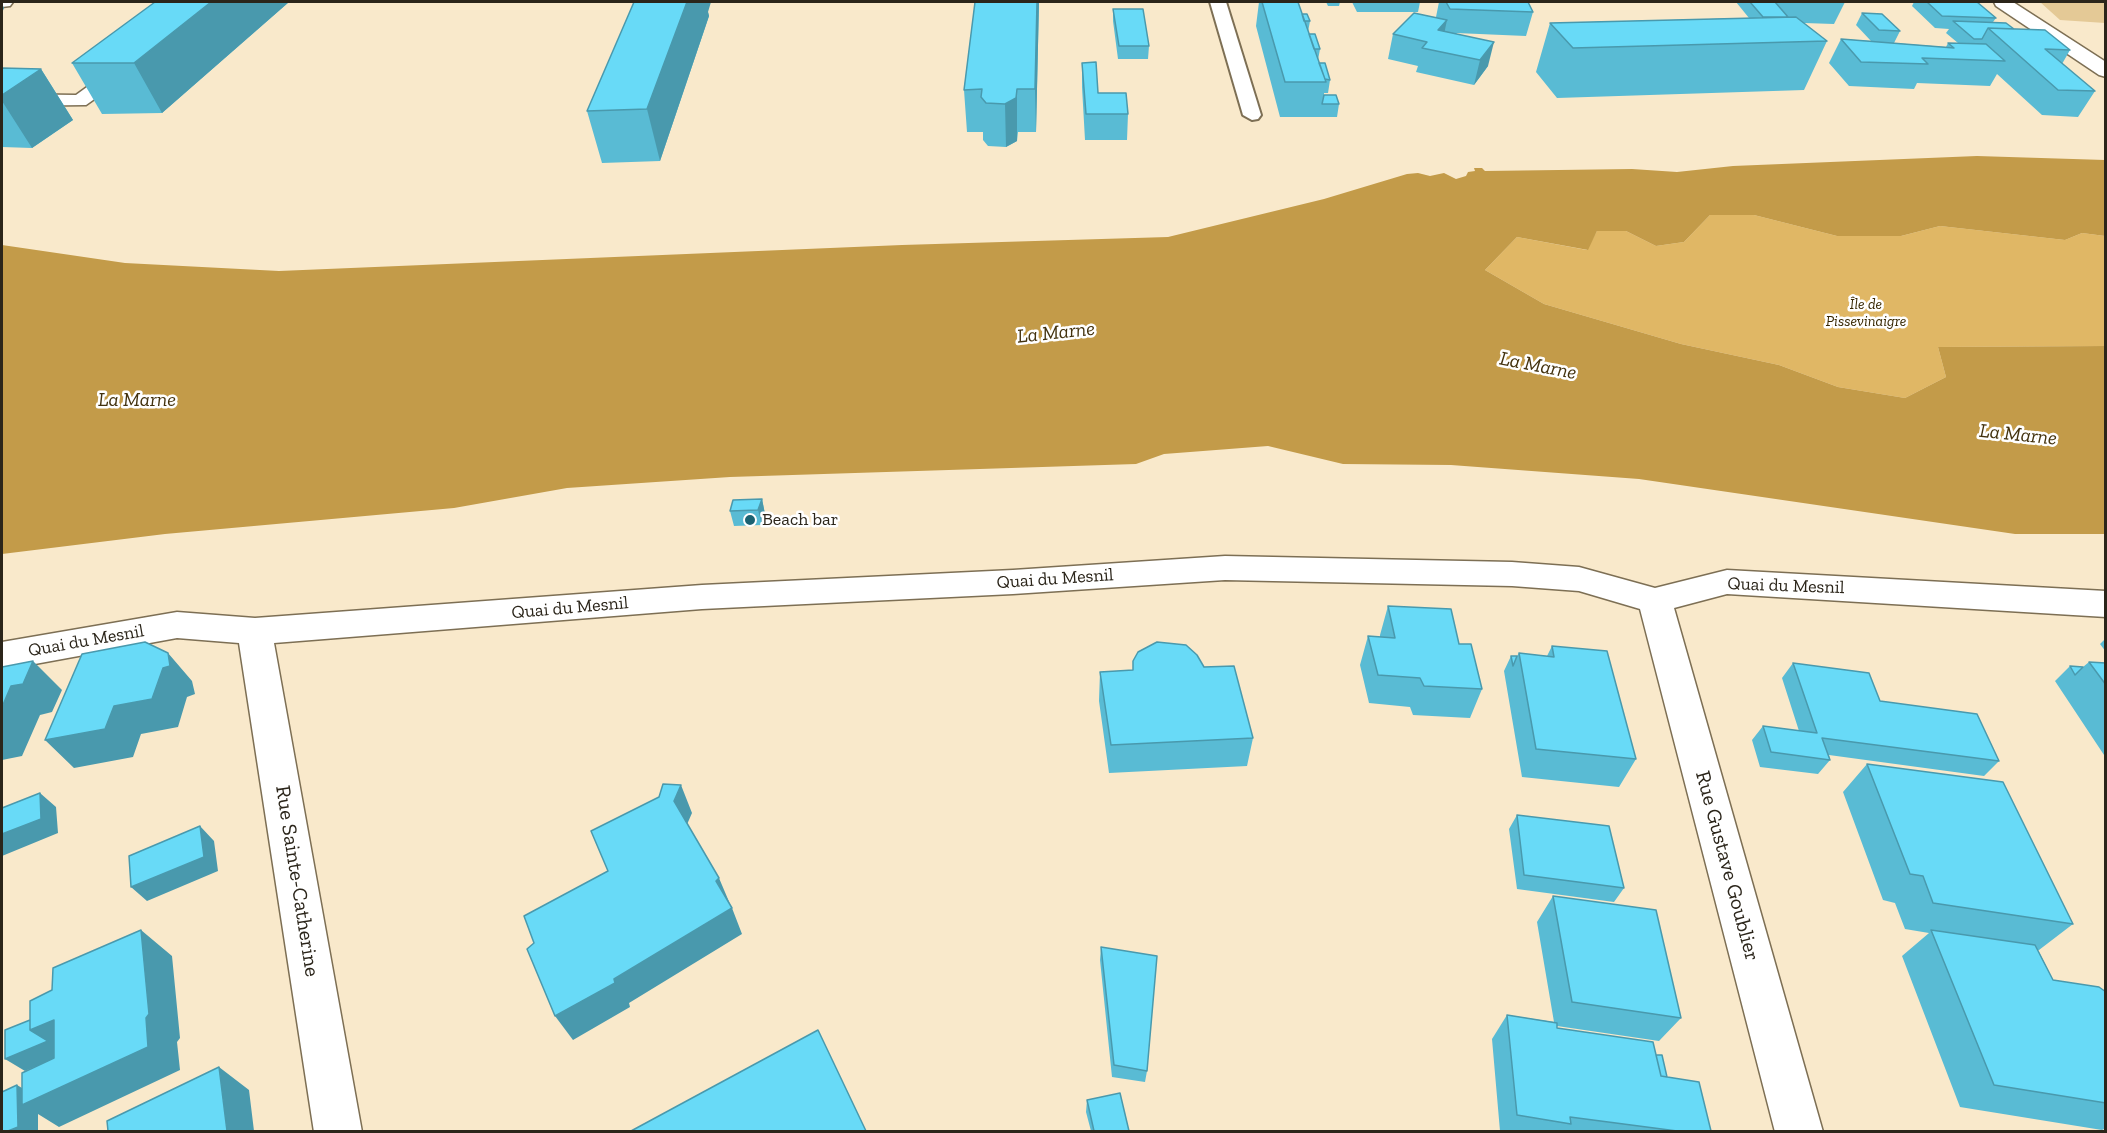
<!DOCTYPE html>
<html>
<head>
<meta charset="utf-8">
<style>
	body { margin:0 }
	#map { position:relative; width:2107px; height:1133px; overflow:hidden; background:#f9e9cb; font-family:"Zilla Slab",serif }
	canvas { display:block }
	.frame { position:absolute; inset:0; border:3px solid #2b251a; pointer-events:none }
</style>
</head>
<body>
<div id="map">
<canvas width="2107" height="1133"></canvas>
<div class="frame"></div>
</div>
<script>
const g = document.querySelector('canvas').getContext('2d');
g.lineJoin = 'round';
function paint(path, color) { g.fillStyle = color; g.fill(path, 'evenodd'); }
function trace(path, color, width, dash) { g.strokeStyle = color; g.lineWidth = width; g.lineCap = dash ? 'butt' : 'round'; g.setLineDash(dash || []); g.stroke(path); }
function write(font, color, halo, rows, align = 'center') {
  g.font = font + ' "Zilla Slab",serif'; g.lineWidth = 5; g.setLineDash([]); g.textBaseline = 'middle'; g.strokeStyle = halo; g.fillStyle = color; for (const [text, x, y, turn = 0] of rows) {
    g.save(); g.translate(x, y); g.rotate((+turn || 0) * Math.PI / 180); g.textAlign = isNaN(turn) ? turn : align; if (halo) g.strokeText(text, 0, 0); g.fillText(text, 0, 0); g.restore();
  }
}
paint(new Path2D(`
	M2040,2H2105V23L2060,20Z`), '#e4c996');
paint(new Path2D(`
	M1710,215H1754L1837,236H1901L1940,226L2065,240L2082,233L2105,236V346L1938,347L1946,377L1905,398L1838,387L1779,365L1681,344L1544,304L1485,270L1517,237L1587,250L1597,231H1626L1656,246L1684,242Z`), '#e0b765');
paint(new Path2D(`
	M1977,156L2105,160V236L2082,233L2065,240L1940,226L1901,236H1837L1754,215H1710L1684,242L1656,246L1626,231H1597L1588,250L1517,237L1485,270L1544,304L1681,344L1779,365L1838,387L1905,398L1946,377L1938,347L2105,346V534H2015L1639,479L1451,465L1343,464L1268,446L1164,454L1136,464L730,477L567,488L454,508L165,534L2,554V245L125,263L279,271L902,245L1168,237L1324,199L1407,174L1418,173L1430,176L1444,173L1456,179L1466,176L1468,172L1475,171L1474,168H1482L1485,171L1632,169L1677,172L1733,166Z`), '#c39b49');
const lane = new Path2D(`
	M1210,2H1226L1261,115L1258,119L1252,120L1243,115Z`);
const street = new Path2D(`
	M2,2H13L10,6L2,7Z
	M1994,2H2013L2106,62V77L2099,75L1996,6Z
	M127,61L134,63L137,67L134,71L86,105L2,106V94L76,95L120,63Z
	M1225,556L1512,562L1579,567L1655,588L1727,570L2106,591V617L1727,594L1674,608L1823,1132H1775L1640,609L1579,591L1512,586L1225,580L1013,594L702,609L274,643L362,1132H314L239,643L177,638L2,670V642L177,612L255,618L702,585L1013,570Z`);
trace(lane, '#7d6f54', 4);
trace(street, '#7d6f54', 3);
paint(lane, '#fff');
paint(street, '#fff');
paint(new Path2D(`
	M155,2H289L162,113L102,114L72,63Z
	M975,2H1039L1036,132H1018L1017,141L1006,147L988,146L983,140V132H967L964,90Z
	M1140,2H1186V3H1140Z
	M1259,2H1298L1302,14L1310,21L1308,32L1320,49L1318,60L1319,63L1330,80L1328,93H1324V95L1339,104L1337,117H1280L1256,26Z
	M1326,2H1340L1339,6H1328Z
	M1352,2H1420L1418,12H1357Z
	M1439,2H1528L1533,12L1526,36L1456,33L1488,66L1474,85L1416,72L1418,66L1388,59L1393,34L1436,17Z
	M1736,2H1845L1834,24L1804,23L1827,41L1804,90L1557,98L1536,72L1550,23L1749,18Z
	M1914,2H1977L1996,18L1993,22L2070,50L2062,64L2095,91L2078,117L2042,115L1997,74L1990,86L1917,83L1914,89L1849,86L1829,63L1841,39L1871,41L1856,25L1862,13L1900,31L1894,43L1946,47L1948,43H1958L1946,33L1949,29L1935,28L1912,6Z
	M1113,9L1149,46L1148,59H1118L1113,21Z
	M708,12L709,16L660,161L602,163L587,111Z
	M1082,63L1098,93L1128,114L1127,140H1085L1082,87Z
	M2,68L41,69L73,120L32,148L2,147Z
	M762,499L765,514L762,525L734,526L730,511Z
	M1388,606L1459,644L1482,689L1470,718L1413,715L1410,707L1369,703L1360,665L1368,636L1380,637V635Z
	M2106,638V652L2100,644Z
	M1552,646L1636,759L1619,787L1522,777L1504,671L1511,656H1517L1519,653L1547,656Z
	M2089,662L2106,663V758L2055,681L2070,666L2083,667Z
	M1793,663L1880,701L1999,761L1984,776L1829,755L1830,760L1818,774L1760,767L1752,740L1763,726L1799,731L1782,678Z
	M1204,667L1253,738L1247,766L1109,773L1099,701L1100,672Z
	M1867,764L2073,924L2039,950H2038L2053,980L2106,992V1128L2102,1130L1960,1107L1902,956L1929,933L1905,929L1895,903L1883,900L1843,792Z
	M1517,815L1624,888L1614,902L1517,889L1509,829Z
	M1553,896L1681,1018L1659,1041L1557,1026V1028L1656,1055L1667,1077L1711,1131H1500L1492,1039L1507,1015L1554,1022L1537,922Z
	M1101,947L1147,1071L1145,1082L1112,1077L1100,960Z
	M1087,1100L1129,1131H1091L1086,1112Z`), '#59bbd4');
paint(new Path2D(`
	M211,2H289L162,113L134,63Z
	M687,2H711L708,12L709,16L660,161L647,109Z
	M1037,2H1039L1036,132L1035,89Z
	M2,4L4,8L2,13Z
	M1447,20L1442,44L1438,30Z
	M1494,42L1488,66L1474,85L1480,60Z
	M41,69L73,120L32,148L2,101V95Z
	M1017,89V141L1006,147L1005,104Z
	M762,499L765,514L762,525L758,510Z
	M168,653L192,681L195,694L187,697L178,727L141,734L133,757L74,768L45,740L114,706Z
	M33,661L62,690L52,712L40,715L22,756L2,760V707L11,686Z
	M681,785L692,813L685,829L674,801Z
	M40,793L56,807L58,833L2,856V834Z
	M200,826L214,841L218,871L147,901L131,887Z
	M719,878L730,904L716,881Z
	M732,908L742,934L629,1003L630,1007L573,1040L555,1016L614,979Z
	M141,930L172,956L180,1038L177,1042L180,1070L59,1127L38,1114V1131H8L17,1085L37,1097L146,1018Z
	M47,1013L89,1044L25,1071L5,1059L30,1030Z
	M219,1067L249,1090L254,1131H227Z`), '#4999ad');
const building = new Path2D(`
	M155,2H211L134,63H72Z
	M634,2H687L647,109L587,111Z
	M975,2H1037L1035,89H1017L1016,98L1005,104L986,103L981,97L982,89L964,90Z
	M1262,2H1298L1326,82H1285Z
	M1446,2H1528L1533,12L1450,9Z
	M1750,2H1775L1788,17H1763Z
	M1927,2H1977L1996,18L1942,16Z
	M1113,9H1143L1149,46H1119Z
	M1414,13L1447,20L1438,30L1494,42L1480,60L1422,48L1427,42L1393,34Z
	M1862,13L1882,14L1900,31L1879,30Z
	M1302,14H1307L1310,21H1304Z
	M1796,17L1827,41L1573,48L1550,23Z
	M1953,21L2006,23L2014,29L1988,28L1982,39H1974Z
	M1988,28L2045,30L2070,50L2045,49L2095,91L2058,90Z
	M1309,34H1315L1320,49H1314Z
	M1841,39L1954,48L1948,43L1986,44L2005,61L1922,58L1928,64L1861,62Z
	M1096,62L1098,93H1126L1128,114H1086L1082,63Z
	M1319,63H1325L1330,80L1325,79Z
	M2,68L41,69L2,95Z
	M1324,95H1336L1339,104H1322Z
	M762,499L758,510L730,511L733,500Z
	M1388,606L1451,609L1459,644H1471L1482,689L1424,686L1420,678L1378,675L1368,636L1395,638Z
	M145,642L168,653L170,666L163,668L152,699L114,706L105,729L45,740L82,654Z
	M1157,642L1186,645L1197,655L1204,667L1234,666L1253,738L1111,745L1100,672L1133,670V661L1138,652Z
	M1552,646L1607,651L1636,759L1536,749L1519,653L1554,657Z
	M1511,656H1517L1513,666Z
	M33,661L23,684L11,686L2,707V667Z
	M2089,662L2106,663V685Z
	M1793,663L1869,673L1880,701L1977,714L1999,761L1822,738L1830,760L1771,752L1763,726L1817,733Z
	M2070,666L2083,667L2075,675Z
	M1867,764L2003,782L2073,924L1933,903L1923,876L1910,874Z
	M663,784L681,785L674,801L719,878L716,881L732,908L614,979L615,983L555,1016L527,949L534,943L524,916L608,871L591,831L659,797Z
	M40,793L41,819L2,834V808Z
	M1517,815L1609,826L1624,888L1524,875Z
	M200,826L204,857L131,887L129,856Z
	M1553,896L1656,910L1681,1018L1572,1002Z
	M141,930L149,1014L146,1018L148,1047L22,1105V1073L54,1058V1020L30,1030V1001L52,990L53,968Z
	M1931,930L2035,945L2053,980L2099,987L2106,992V1103L1994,1085Z
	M1101,947L1157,956L1147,1071L1114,1065Z
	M1507,1015L1557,1023V1028L1653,1042L1661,1076L1699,1082L1711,1131H1677L1570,1117L1571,1124L1517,1115Z
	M30,1020V1030L48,1041L5,1059V1030Z
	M818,1030L866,1131H631Z
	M1656,1055H1662L1667,1077L1661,1076Z
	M219,1067L227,1131H108L107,1121Z
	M17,1085L18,1127L8,1131H2V1092Z
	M1120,1093L1129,1131H1094L1087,1100Z`);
paint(building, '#68daf7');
trace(building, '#4999ad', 1.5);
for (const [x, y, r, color] of [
	[750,520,6,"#1c6272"]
]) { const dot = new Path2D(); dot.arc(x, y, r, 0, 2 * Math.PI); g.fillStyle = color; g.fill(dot); trace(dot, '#fff', 2); }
write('italic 15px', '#362601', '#fff', [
	["Île de",1866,305],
	["Pissevinaigre",1866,322]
]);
write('18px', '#2b251a', '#fff', [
	["Beach bar",762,520]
], 'left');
write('18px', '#2b251a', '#fff', [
	["Quai du Mesnil",1055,579,-4],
	["Quai du Mesnil",1786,586,2],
	["Quai du Mesnil",570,608,-5],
	["Quai du Mesnil",86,641,-10]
]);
write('italic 20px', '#43320e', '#fff', [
	["La Marne",1056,333,-6],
	["La Marne",1538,366,11],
	["La Marne",137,400],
	["La Marne",2018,435,6]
]);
write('21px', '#2b251a', '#fff', [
	["Rue Gustave Goublier",1727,866,75],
	["Rue Sainte-Catherine",297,881,81]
]);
</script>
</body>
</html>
